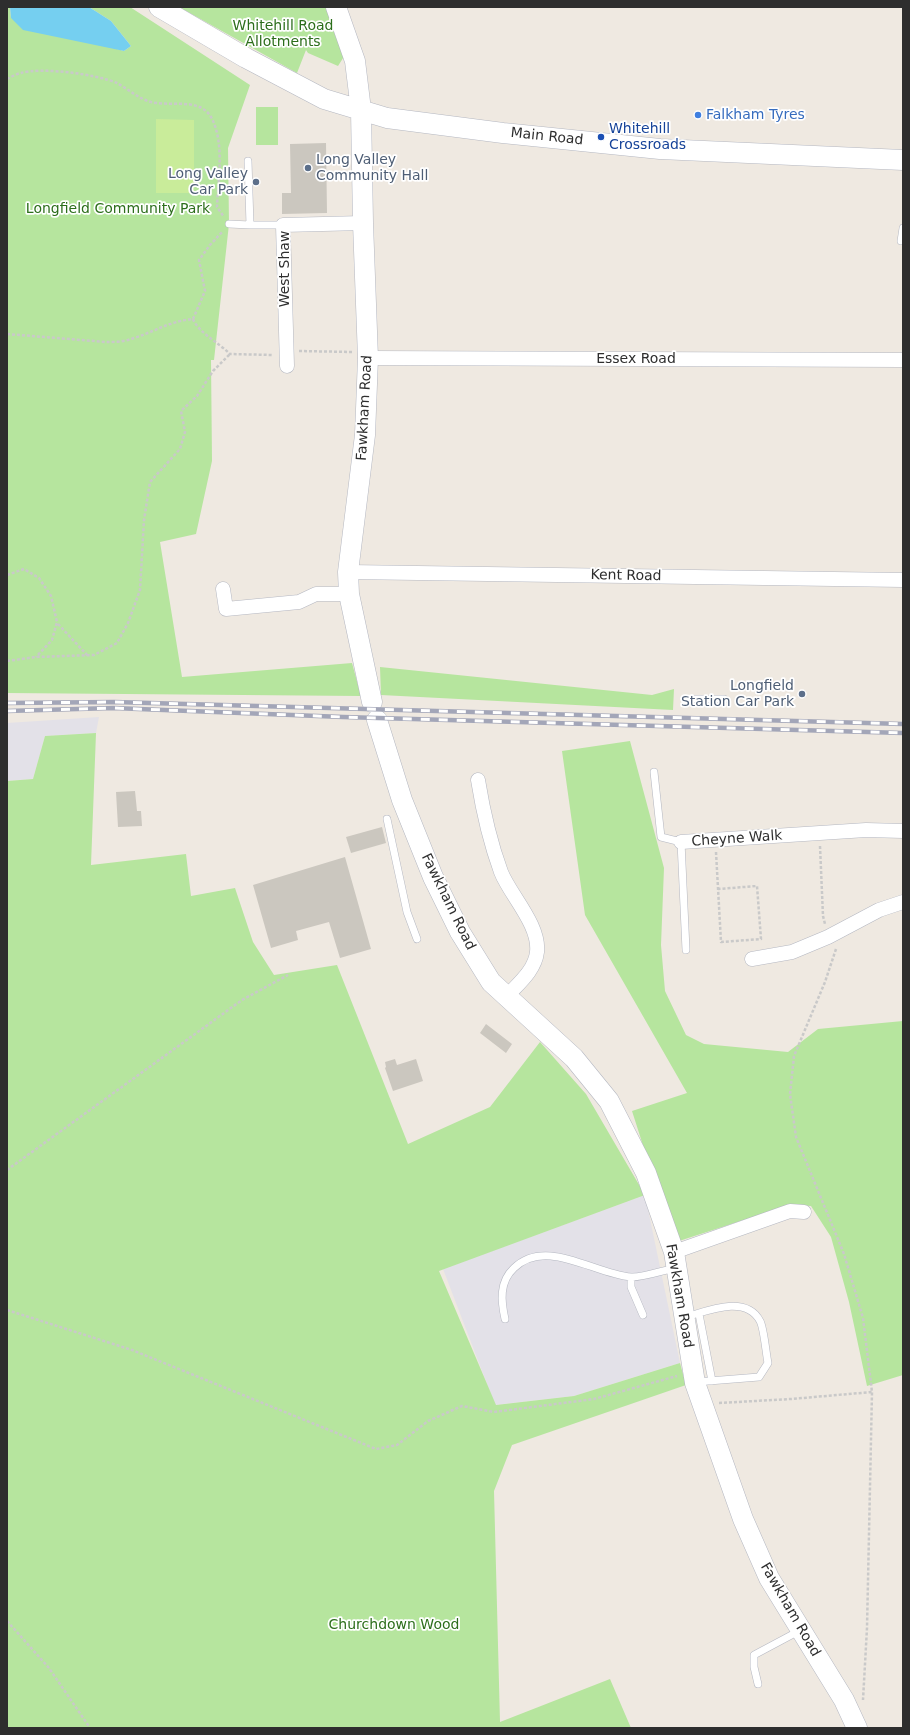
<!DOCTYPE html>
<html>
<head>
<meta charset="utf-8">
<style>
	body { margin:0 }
	#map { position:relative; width:910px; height:1735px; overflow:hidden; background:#efe9e1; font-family:"DejaVu Sans",sans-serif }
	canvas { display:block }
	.frame { position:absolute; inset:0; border:8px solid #2e2e2e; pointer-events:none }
</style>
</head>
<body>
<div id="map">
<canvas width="910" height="1735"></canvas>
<div class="frame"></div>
</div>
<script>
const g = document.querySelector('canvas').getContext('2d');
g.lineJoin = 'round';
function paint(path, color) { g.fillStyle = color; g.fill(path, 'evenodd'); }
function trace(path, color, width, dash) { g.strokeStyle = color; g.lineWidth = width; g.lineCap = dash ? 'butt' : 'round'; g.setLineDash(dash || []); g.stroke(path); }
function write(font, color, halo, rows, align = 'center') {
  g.font = font + ' "DejaVu Sans",sans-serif'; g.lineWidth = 3.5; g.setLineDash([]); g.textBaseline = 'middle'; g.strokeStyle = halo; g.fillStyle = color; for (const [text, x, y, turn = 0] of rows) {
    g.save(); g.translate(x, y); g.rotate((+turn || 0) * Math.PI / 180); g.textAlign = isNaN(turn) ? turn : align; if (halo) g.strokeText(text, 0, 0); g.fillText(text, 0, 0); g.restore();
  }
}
paint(new Path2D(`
	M99,717L96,733L45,736L33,779L7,781V723Z
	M645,1195L680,1363L574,1396L495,1405L443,1269Z`), '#e3e1e8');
paint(new Path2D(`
	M7,7H10L11,18L124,51L131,46L111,21L89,7H130L250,85L228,148L229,224L214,360H211L212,461L196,534L160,542L182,677L352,663L361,696L7,693Z
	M179,7H332L345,55L338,66L308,53L306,50L297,73Z
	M256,107H278V145H256Z
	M380,667L652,695L674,689L673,710L381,695Z
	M96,733L91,865L186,854L191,896L235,888L253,942L274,975L337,965L408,1144L490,1107L540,1042L586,1094L645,1195L439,1271L496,1405L574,1396L680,1363L686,1385L512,1445L494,1491L500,1722L610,1679L631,1728H7V781L33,779L45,736Z
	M630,741L664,868L661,945L665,991L686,1035L704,1044L788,1052L818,1029L903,1021V1375L867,1386L849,1302L831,1237L811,1206L790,1205L679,1241L664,1211L632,1111L687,1093L585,915L562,751Z`), '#b6e59e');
paint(new Path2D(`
	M156,119L194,120V193H156Z`), '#c9ec9a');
paint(new Path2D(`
	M10,7H89L111,21L131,46L124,51L23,30L11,18Z`), '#75cff0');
paint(new Path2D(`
	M326,143L327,213L282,214V193H291L290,144Z
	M135,791L137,811H141L142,826L118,827L116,792Z
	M382,827L386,843L351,853L346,837Z
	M345,857L371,949L340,958L329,922L296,931L298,940L271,948L253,885Z
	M486,1024L512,1044L506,1053L480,1033Z
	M395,1059L397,1065L416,1059L423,1081L393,1091L385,1068L386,1067L385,1062Z`), '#cbc7bf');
const lane = new Path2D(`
	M248,161L250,225H283
	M229,224L250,225
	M901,241L903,228
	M689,699H724
	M654,772L661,837L681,842L686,950
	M387,819L407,912L417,939
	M631,1277V1287L643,1315
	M699,1314L712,1381
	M686,1317C707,1311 746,1294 760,1321C764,1328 766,1354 768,1363L759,1377L696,1382
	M505,1319C501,1301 499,1282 514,1268C546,1237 594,1274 631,1277C642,1278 664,1270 676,1268
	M758,1684L754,1667V1655L799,1631`);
const street = new Path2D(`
	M368,358L903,360
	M287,366L283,225L363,223
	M348,572L903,580
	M223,589L226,609L299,602L316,594H349
	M478,780C483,811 490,842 501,872C510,895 540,925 537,952C535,970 519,983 507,996
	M681,842L866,830L903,831
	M752,959L792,952L828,937L879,910L903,902
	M674,1252L790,1211L804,1212`);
const secondary = new Path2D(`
	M159,7L246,58L324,99L387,118L503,133L660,149L903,160
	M336,7L355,61L361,110L363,223L368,358L365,435L348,572L349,594L372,702
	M377,720L402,800L433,877L460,932L491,982L574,1058L609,1101L646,1173L674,1252L695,1383L743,1519L769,1578L844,1700L857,1728`);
trace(lane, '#b4b7c1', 8);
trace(street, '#b4b7c1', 15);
trace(secondary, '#b4b7c1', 21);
trace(new Path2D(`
	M7,79C11,77 16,74 21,73C42,67 96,74 117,83C128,89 139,99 151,102C170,107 199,97 211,117C225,142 218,180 217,207L224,217
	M193,319C198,332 219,343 230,354L273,355
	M7,334L106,342C114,342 123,342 131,339C152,333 169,321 193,319L205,291L199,260L210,245L223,231
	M299,351L352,352
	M7,575L24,569L39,578L51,596L57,622L52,640L36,657
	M58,624L88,656
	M7,661L36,657L94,655L117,643L128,623L140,590L144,520L150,482L180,449L185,432L181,411L197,396L213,371L230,354
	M820,846L823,916L825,924
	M716,852L721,942L761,939L757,886L718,889
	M836,949L825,982L794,1056L790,1094L796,1137L844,1254L863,1318L872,1392L867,1628L863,1700
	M7,1170L242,1000L288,975
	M7,1310L132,1350L376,1449L397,1445L428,1421L462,1406L494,1412L594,1399L677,1376
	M719,1403L791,1399L872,1392
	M7,1621L49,1668L90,1728`), '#c9c9c9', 2.5, [3, 2]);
trace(lane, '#fff', 7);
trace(street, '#fff', 14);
trace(secondary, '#fff', 20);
const rail = new Path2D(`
	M7,703L114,702L903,724
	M7,711L113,708L343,717L903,733`);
trace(rail, '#a3a6b8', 4.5);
trace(rail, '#fff', 3, [9]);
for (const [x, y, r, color] of [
	[698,115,4,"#3f7fe0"],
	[601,137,4,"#1a4fb4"],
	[308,168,4,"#5c6f8a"],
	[256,182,4,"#5c6f8a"],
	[802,694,4,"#5c6f8a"]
]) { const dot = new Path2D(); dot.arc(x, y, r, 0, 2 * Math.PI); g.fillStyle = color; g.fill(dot); trace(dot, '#fff', 1.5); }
write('14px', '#2c6e1b', '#fff', [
	["Whitehill Road",283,26],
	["Allotments",283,42],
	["Longfield Community Park",118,209],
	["Churchdown Wood",394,1625]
]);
write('14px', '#366cbe', '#fff', [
	["Falkham Tyres",706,115]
], 'left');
write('14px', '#164399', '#fff', [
	["Whitehill",609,129],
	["Crossroads",609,145]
], 'left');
write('14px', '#2e2e2e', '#fff', [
	["Main Road",547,137,6],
	["West Shaw",285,269,-90],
	["Essex Road",636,359],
	["Fawkham Road",365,408,-87],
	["Kent Road",626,576,1],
	["Cheyne Walk",737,839,-4],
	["Fawkham Road",448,902,64],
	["Fawkham Road",679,1296,80],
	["Fawkham Road",790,1610,60]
]);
write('14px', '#4e5e75', '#fff', [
	["Long Valley",316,160,"left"],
	["Community Hall",316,176,"left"],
	["Long Valley",248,174],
	["Car Park",248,190],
	["Longfield",794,686],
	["Station Car Park",794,702]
], 'right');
</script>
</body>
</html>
